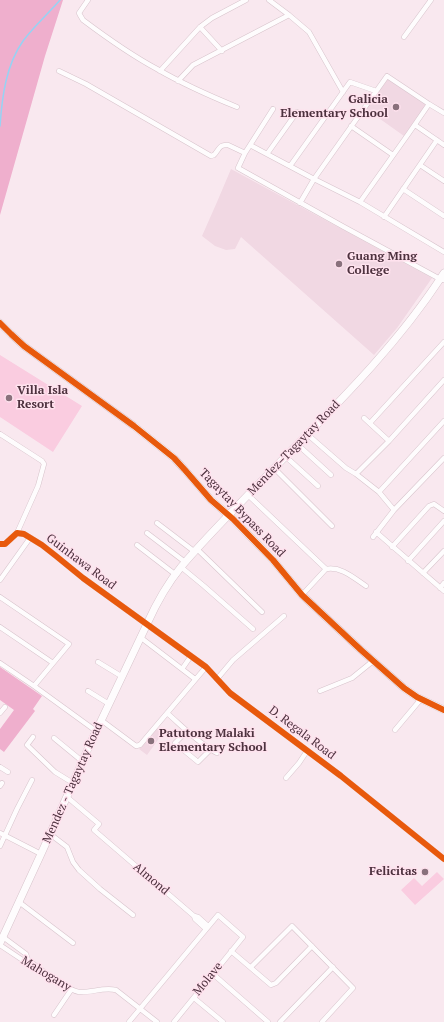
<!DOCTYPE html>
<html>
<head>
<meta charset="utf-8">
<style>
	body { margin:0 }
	canvas { display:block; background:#f9e8ef }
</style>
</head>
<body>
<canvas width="444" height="1022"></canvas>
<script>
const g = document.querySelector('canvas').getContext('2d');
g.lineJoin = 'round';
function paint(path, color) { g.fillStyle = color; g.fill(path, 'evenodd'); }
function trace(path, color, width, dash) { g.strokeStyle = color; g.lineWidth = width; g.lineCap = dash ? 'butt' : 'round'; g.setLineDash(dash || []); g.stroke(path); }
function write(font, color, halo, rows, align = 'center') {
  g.font = font + ' "PT Serif",serif'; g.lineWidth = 3; g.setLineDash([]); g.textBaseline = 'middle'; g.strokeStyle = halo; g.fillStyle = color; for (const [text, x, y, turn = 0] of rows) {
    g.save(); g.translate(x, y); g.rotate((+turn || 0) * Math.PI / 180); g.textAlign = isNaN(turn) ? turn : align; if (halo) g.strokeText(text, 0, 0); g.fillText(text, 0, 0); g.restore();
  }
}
paint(new Path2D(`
	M388,78L426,105L404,136L366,109Z
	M231,169L432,278L397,328L374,355L241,237L235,249L226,250L215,246L202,236L217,202Z
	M155,727L163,733L147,755L139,749Z`), '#f1d8e3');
paint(new Path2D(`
	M0,355L82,406L53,452L0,417Z
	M437,872L444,879L415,905L401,890L414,878L422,886Z`), '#facce0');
paint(new Path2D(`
	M0,0H63L45,56L0,215Z
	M0,667L42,696L33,709L35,711L4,752L0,749V729L14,710L0,700Z`), '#efafcd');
trace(new Path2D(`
	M0,126C2,97 6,65 23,41C34,26 48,14 60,0`), '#96d3f4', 1.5);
const minor = new Path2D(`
	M88,0L79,13L80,15L83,20C107,38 131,55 157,69C183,84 210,96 237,107
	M269,0L289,15L309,32L343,92
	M200,27L222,51
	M404,37L431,0
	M59,71L86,84L211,156L214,155C219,150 219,144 228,145L245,153
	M160,71L200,27L212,18L246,0
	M178,81L193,65L289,15
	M273,109L245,153L238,168L344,227L440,279L444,280
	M415,125L444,145
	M351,126L393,155
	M250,145L314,179L360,202L444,252
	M267,154L297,112
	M420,165L444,181
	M290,166L350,82L376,91
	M403,189L444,216
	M360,202L409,133L429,104
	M300,203L314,179L387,76L429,104L444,113
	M384,217L437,140
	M364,418L389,441
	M370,423L444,342
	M0,434L42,461L44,464L38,486L17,533
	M307,434L346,468L356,474L379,492L394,510
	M297,444L331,475
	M285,456L318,486
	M274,468L332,526
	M356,474L389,441L444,380
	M379,492L444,421
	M248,495L326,569L302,595
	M157,523L195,552
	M376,532L444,591
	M147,533L185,562
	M373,537L394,510L444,458
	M137,545L176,575
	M392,547L429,506L434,504L444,511
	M197,549L262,612
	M408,561L444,521
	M181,567L204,586L253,629
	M326,569C341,566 354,578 366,586
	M423,573L444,551
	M0,580L30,538
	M440,588L444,583
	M0,597L69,644L34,686
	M0,627L53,663
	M140,637L195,679
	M98,662L121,676
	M0,663L34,686L96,731
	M182,669L191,656
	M217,679L233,660L284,616
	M88,691L109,704
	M320,691L352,678L373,661
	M0,713L5,707
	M167,713C182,726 199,744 217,753
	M101,720L136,746L140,745L206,667
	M395,730L421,699
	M187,731L175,743L198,762L210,750
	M33,737L27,745L55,772L73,783
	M54,738L82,761
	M0,767L8,772
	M286,778L299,763L307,751
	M0,786L2,783
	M67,797L99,824L94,830L194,916L198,917L208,926
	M0,833L41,854
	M50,834L67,847L73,862L79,870L100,889L133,915
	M0,846L17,809L32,780
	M19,902L73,943
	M194,916L195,919L206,929
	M3,937L26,954L28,960
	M0,945L24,961L28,960C39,968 66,990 79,992C91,993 103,987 116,990L157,1022
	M231,951L271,985L276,983L312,946
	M251,967L292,926L353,988L322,1022
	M213,974L268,1022
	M194,998L223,1022
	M54,1015L71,990
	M129,1022L218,915L243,937L174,1022
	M280,1022L333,967`);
const tertiary = new Path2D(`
	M0,544H5L17,533L24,534L42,545L56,556L83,578L206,667L230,693L341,776L444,859`);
const primary = new Path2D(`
	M0,323L11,334L24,346L134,426L174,458L185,470L211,500L233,519L273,560L302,595L361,650L404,688L417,697L444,710
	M0,943L41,854L73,783L90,744L147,624C156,604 167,584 181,567C202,542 225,519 247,496C316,424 390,357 444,273`);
trace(minor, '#d7c3cb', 5.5);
trace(tertiary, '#d7c3cb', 6);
trace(primary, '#d7c3cb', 8);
trace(minor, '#fefcfd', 4.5);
trace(tertiary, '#fefcfd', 5.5);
trace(primary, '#fefcfd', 7);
trace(new Path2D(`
	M0,323L11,334L24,346L134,426L174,458L185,470L211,500L233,519L273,560L302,595L361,650L404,688L417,697L444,710
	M0,544H5L17,533L24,534L42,545L56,556L83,578L206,667L230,693L341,776L444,859`), '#e8590c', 6);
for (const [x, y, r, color] of [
	[396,107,4,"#89717c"],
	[339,264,4,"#89717c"],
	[9,398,4,"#89717c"],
	[151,741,4,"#89717c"],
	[425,872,4,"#89717c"]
]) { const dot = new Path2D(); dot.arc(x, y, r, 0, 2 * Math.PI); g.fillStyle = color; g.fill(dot); trace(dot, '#ffe2ee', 1.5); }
write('bold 12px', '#4d313e', '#ffe2ee', [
	["Galicia",388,100,"right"],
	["Elementary School",388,114,"right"],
	["Guang Ming",347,257],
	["College",347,271],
	["Villa Isla",17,391],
	["Resort",17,405],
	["Patutong Malaki",159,734],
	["Elementary School",159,748],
	["Felicitas",417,872,"right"]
], 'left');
write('12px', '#4d313e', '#ffe2ee', [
	["Mendez–Tagaytay Road",294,448,-46],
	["Tagaytay Bypass Road",242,513,46],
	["Guinhawa Road",81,562,37],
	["D. Regala Road",302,733,37],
	["Mendez - Tagaytay Road",73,783,-66],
	["Almond",151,879,40],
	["Mahogany",46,974,31],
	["Molave",208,979,-51]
]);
</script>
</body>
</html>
